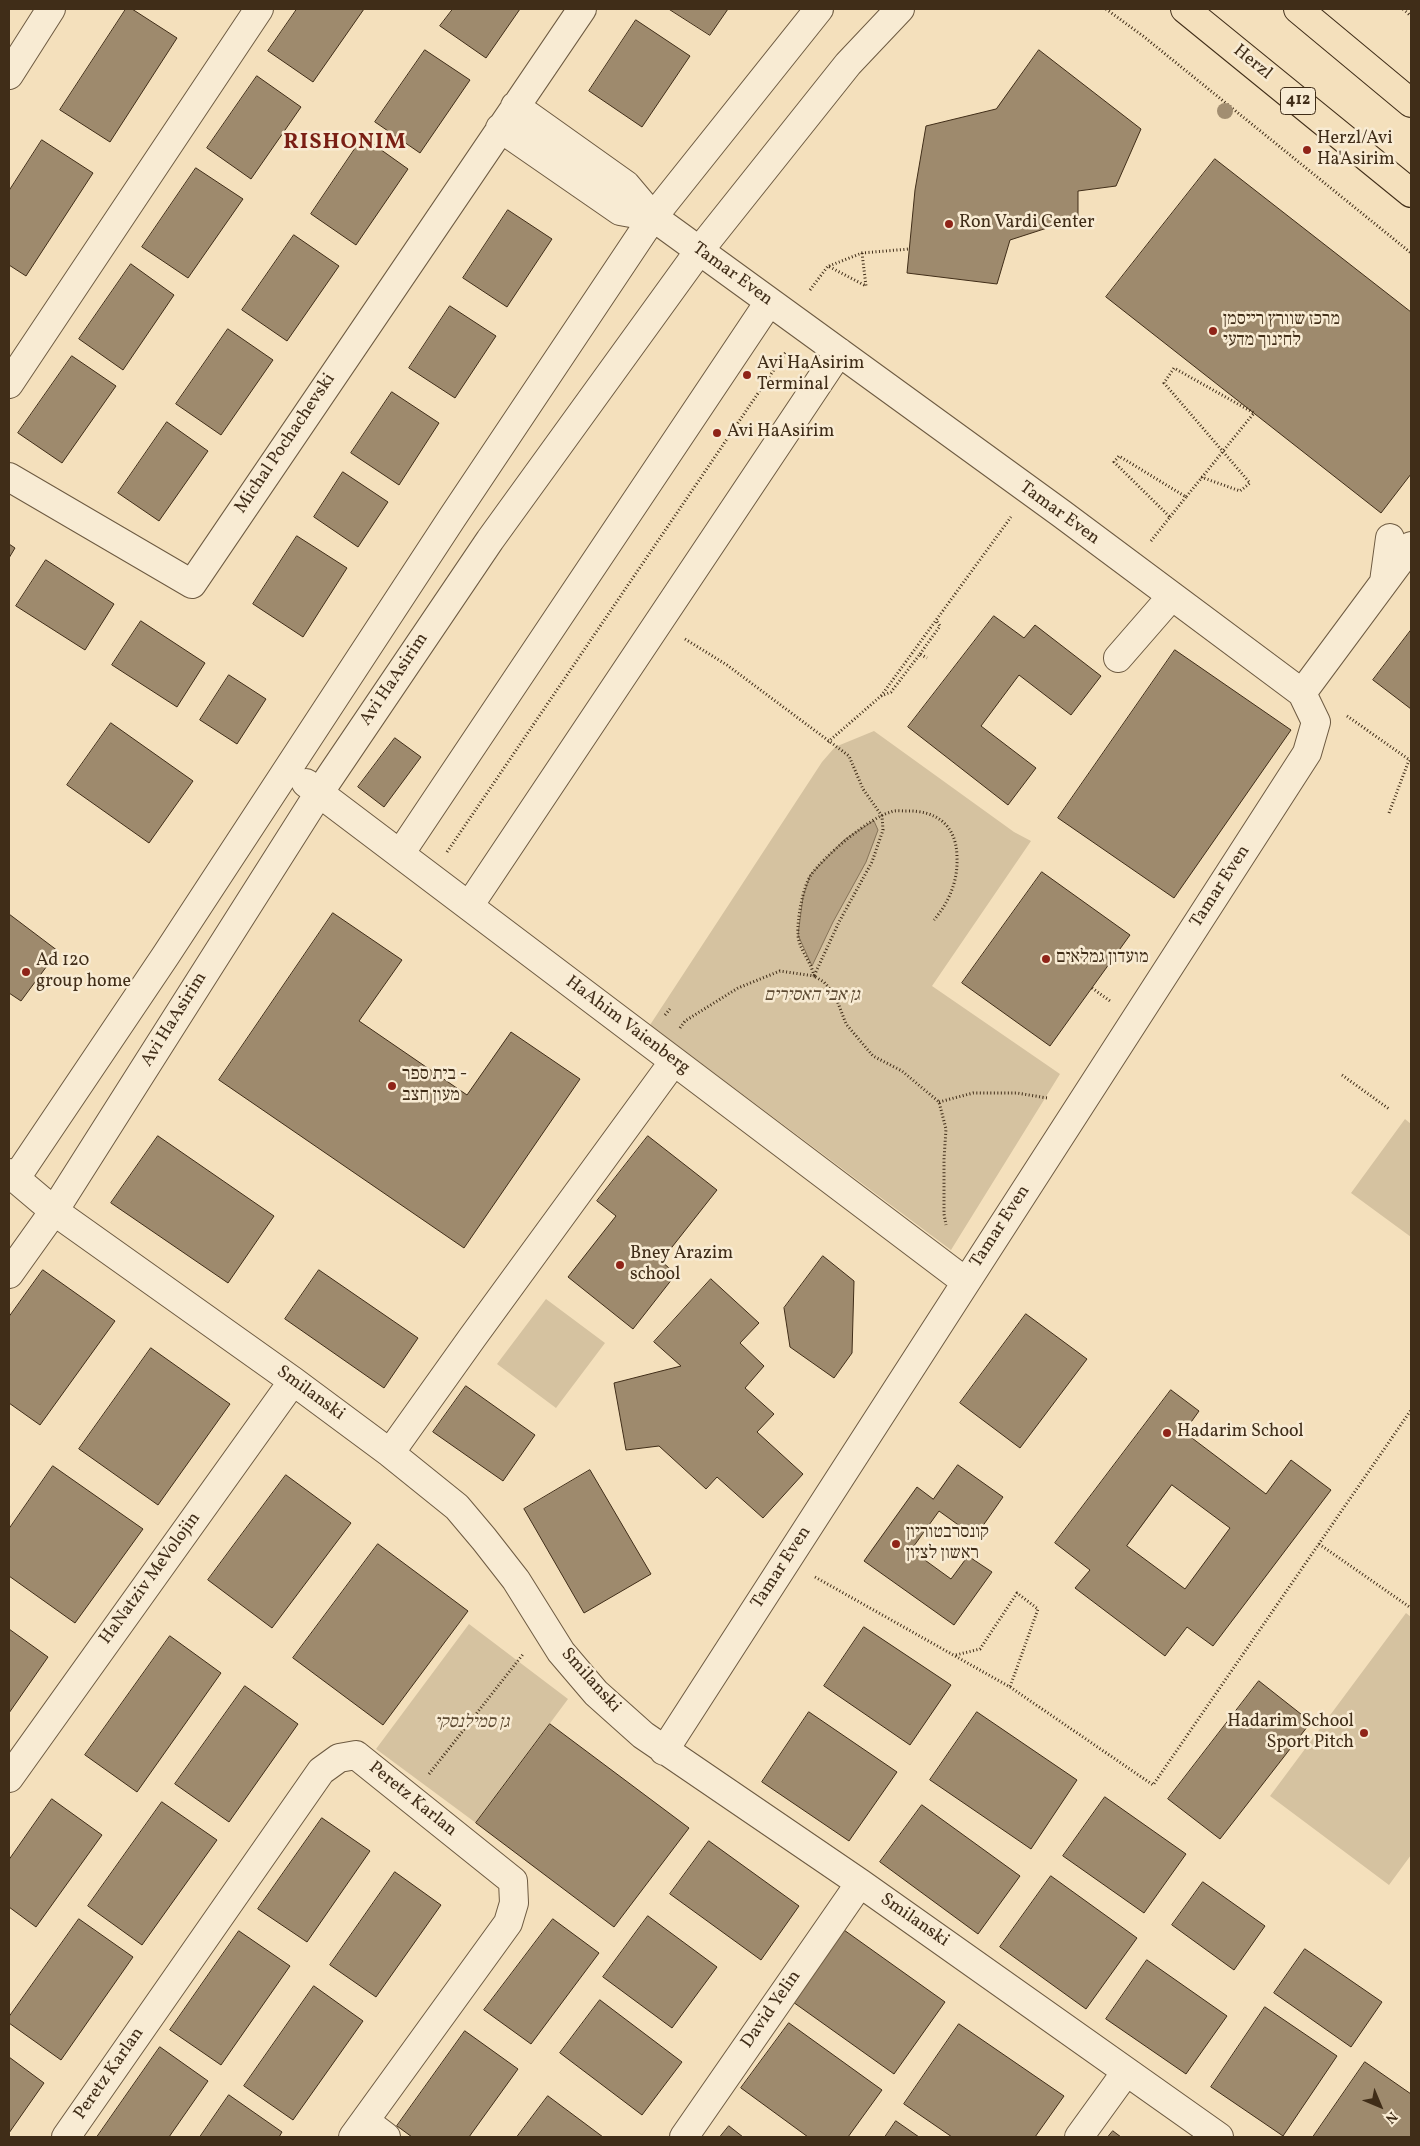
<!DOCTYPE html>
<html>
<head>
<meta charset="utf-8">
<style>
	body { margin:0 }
	#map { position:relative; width:1420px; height:2146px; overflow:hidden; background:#f4e0bc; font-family:Vollkorn,serif }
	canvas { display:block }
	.frame { position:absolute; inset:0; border:10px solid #402d18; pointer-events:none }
	.north { position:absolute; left:1355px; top:2081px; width:50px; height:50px; -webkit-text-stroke:4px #f8ebd3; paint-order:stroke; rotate:135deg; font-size:14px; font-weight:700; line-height:20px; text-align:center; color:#402d18 }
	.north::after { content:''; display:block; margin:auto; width:18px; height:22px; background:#402d18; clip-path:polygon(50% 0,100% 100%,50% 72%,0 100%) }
</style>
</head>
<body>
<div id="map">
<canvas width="1420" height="2146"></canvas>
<div class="frame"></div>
<div class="north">N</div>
</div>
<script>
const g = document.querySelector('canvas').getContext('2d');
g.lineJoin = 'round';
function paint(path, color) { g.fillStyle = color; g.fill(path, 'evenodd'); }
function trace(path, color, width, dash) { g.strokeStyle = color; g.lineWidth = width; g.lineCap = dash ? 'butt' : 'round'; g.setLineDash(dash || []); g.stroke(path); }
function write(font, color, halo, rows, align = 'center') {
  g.font = font + ' Vollkorn,"Frank Ruhl Libre",serif'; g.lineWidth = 5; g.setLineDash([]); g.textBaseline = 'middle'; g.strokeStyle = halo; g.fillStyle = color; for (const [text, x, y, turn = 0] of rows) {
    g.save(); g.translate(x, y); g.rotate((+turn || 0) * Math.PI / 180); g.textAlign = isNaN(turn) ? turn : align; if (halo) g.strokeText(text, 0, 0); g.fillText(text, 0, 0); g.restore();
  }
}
paint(new Path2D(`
	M874,731L1014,832L1031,841L932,986L1060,1074L951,1250L650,1025L822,762L835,747Z
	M1405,1119L1411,1124V1237L1351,1193Z
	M546,1299L605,1343L556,1408L497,1364Z
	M1406,1613L1411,1617V1855L1389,1885L1270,1796Z
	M469,1624L568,1699L476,1823L376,1749Z`), '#d5c2a0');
const water = new Path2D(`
	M874,821L878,830L866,862L833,922L812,966L798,935L803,897L810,875L844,840Z`);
paint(water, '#b7a384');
trace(water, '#877459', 1);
const building = new Path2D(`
	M126,9H132L177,38L110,142L60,110Z
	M297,9H364L313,82L268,51Z
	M453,9H520L486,58L440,26Z
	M669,9H728L710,35Z
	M636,20L690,56L642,127L589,91Z
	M425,50L470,80L420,153L375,122Z
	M1039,50L1141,129L1116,186L1078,191V218L1010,240L997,284L907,273L915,190L926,126L996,109Z
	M257,76L301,107L251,179L207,148Z
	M363,137L408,169L356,245L311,214Z
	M42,140L93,173L26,276L9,265V191Z
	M1215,159L1411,312V474L1381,513L1106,297Z
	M196,168L243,199L188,278L142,247Z
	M508,210L552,239L507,307L463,278Z
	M294,235L339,266L287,341L242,310Z
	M131,264L174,295L123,370L79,339Z
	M450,306L496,336L455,398L409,368Z
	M228,329L273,360L221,435L176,404Z
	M72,356L116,386L62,463L18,433Z
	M392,392L439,423L399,485L351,453Z
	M167,422L208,451L159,521L118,493Z
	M343,472L388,502L358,547L314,517Z
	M297,536L347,568L303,637L253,604Z
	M9,544L15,548L9,558Z
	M46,560L114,604L85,650L16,606Z
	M994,616L1024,638L1035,625L1101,676L1071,715L1019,675L981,726L1036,768L1008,805L908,727Z
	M141,621L205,663L177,707L112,665Z
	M1411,630V709L1373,680Z
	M1175,650L1291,730L1174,898L1058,818Z
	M229,675L266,699L237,744L200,720Z
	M111,723L193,781L149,843L67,785Z
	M395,738L421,757L384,807L358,787Z
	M1042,872L1130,935L1050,1046L962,983Z
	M333,913L402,960L359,1021L467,1095L511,1032L580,1079L464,1248L219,1080Z
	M9,914L58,951L21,1001L9,993Z
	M158,1136L274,1216L228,1283L111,1203Z
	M648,1136L717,1190L661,1261L676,1274L633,1329L568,1277L616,1216L597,1201Z
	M823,1256L854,1281L852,1353L834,1378L790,1347L784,1308Z
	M43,1270L115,1321L40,1425L9,1403V1317Z
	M319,1270L418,1338L384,1388L285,1319Z
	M711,1279L759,1323L740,1343L764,1366L745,1388L774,1414L757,1432L803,1474L763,1518L717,1477L706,1489L659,1446L626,1450L614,1383L681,1366L654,1342Z
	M1026,1314L1087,1359L1020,1448L960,1403Z
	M151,1348L230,1404L158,1505L79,1449Z
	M466,1386L535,1435L503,1481L433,1432Z
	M1171,1390L1199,1411L1184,1432L1266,1494L1291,1460L1331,1490L1213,1646L1187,1627L1165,1656L1075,1588L1090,1570L1055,1543ZM1172,1485L1230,1528L1185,1589L1127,1546Z
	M958,1465L1003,1497L975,1537L939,1511L911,1550L951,1579L968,1556L992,1572L954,1625L864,1561L917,1487L933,1499Z
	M53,1466L143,1529L75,1623L9,1576V1529Z
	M590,1470L651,1574L584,1613L524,1509Z
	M286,1475L351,1523L272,1628L208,1580Z
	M378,1544L468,1611L383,1725L293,1658Z
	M864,1627L951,1685L910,1745L824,1686Z
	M9,1629L48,1657L9,1713Z
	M170,1636L221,1673L137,1792L85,1755Z
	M1259,1681L1311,1722L1220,1839L1168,1799Z
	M245,1686L298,1724L229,1822L175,1784Z
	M809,1712L897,1772L849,1841L762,1782Z
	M977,1712L1077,1780L1031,1849L930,1780Z
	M550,1724L689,1828L614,1927L476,1823Z
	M1105,1797L1186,1854L1144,1913L1063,1856Z
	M52,1799L102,1835L36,1927L9,1907V1860Z
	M162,1802L217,1840L142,1945L88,1906Z
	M922,1805L1020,1876L978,1934L880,1862Z
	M322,1818L370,1851L307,1942L258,1909Z
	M709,1841L799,1906L761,1960L670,1894Z
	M395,1872L441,1905L376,1997L330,1965Z
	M1051,1876L1137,1938L1086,2009L1000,1947Z
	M1203,1882L1265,1926L1234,1970L1172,1925Z
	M648,1916L717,1967L672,2028L603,1977Z
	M79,1919L133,1957L61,2060L9,2023V2017Z
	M553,1919L599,1953L531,2044L484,2010Z
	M844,1930L945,2002L894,2074L793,2002Z
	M239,1931L290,1966L221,2065L170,2030Z
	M1305,1949L1382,2002L1351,2047L1274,1993Z
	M1147,1960L1227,2016L1186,2074L1106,2019Z
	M314,1986L363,2021L293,2120L244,2086Z
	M600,2000L682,2062L642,2115L560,2053Z
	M1265,2007L1337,2056L1283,2136L1211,2087Z
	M789,2023L882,2090L848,2137H808L741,2088Z
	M959,2024L1064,2096L1035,2137H952L904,2104Z
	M465,2031L518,2069L469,2137H412L397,2126Z
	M160,2047L208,2081L169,2137H97Z
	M9,2057L44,2083L9,2133Z
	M1365,2062L1411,2094V2137H1313Z
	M229,2095L282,2132L279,2137H200Z
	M548,2096L603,2137H517Z
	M896,2121L919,2137H885Z
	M729,2126L743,2137H720Z
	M1113,2131L1121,2137H1108Z`);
paint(building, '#9e8a6d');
trace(building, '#402d18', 1);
const minor = new Path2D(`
	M9,75L51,9
	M515,106L626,185L653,217L1062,514L1302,693L1316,722L1307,753L664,1751
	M500,128L620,211L653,217
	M9,384L259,9
	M9,477L192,584L582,9
	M1384,582L1390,538
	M1118,658L1171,597
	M1302,693L1411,546
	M306,783L966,1282
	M400,854L769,302
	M469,906L839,352
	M9,1173L54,1211L293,1381L390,1453L457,1507L484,1539L516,1580L561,1652L596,1693L643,1735L860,1883L1219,2137
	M16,1178L166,955L452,518L653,217L819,9
	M9,1274L54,1211L319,793L490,540L699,251L848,64L900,9
	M390,1453L472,1338L674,1061
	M9,1778L293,1381
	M365,2121L386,2137
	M66,2137L321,1771L339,1758L356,1755L513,1881L514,1903L508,1923L353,2137
	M684,2137L860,1883
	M1079,2137L1126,2072`);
const major = new Path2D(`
	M1185,9L1411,193
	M1298,9L1411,103`);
trace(minor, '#6d5a41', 30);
trace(major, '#402d18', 30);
trace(new Path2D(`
	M1106,9L1143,36L1411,253
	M1403,9L1411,16
	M829,266L862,253L909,249
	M810,290L828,266L866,286L862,253
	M1170,517L1186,497
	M1151,541L1170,517L1114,462L1119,456L1186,497C1209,469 1231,441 1254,413L1174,368L1164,383L1250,483L1240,491L1201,477
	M685,639L727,665L849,756L863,789L882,816L883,830L872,862L839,922L814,976L824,982L835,995L846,1024L873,1056L902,1071L939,1102L946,1129L944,1159V1214L946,1225
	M920,654L940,626L936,620
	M881,696L1011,517
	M1347,716L1411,761
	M828,742L881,696L891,692L920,654L927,658
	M1389,813L1409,760
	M447,852L786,352
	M1092,988L1110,1001
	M665,1015L670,1009
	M680,1028L685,1021L738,988L780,971L814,976C811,961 798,948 798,934C797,920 803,886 811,875C823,857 870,817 891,812C895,810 901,811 906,811C936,810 957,825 957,858C958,881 949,902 934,920
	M1342,1075L1389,1109
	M939,1102L973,1093H1017L1047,1098
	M1319,1544L1411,1608
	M815,1577L1010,1687L1153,1785L1411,1410
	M956,1655L980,1649L1017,1593L1038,1609L1010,1687
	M429,1774L524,1653`), '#402d18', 3, [1, 2.5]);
trace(minor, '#f8ebd3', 28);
trace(major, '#f4e0bc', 28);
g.fillStyle = '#a28e71';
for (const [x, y] of [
	[1225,111]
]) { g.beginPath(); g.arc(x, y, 8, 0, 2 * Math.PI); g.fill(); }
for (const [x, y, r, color] of [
	[1307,150,5,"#8f2418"],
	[949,224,5,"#8f2418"],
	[1213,331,5,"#8f2418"],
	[747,375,5,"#8f2418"],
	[717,433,5,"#8f2418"],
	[1046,959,5,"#8f2418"],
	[26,972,5,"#8f2418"],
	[392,1086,5,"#8f2418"],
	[620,1265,5,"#8f2418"],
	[1167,1433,5,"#8f2418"],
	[896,1544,5,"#8f2418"],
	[1364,1733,5,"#8f2418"]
]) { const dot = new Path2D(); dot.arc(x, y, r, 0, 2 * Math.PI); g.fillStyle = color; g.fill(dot); trace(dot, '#f8ebd3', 2); }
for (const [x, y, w] of [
	[1298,101,35]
]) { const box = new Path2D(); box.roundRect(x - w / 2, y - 13.5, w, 27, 4); g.fillStyle = '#f8ebd3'; g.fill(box); trace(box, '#402d18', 1); }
write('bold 16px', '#402d18', null, [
	["412",1298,101]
]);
write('18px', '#402d18', '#f8ebd3', [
	["Herzl",1252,63,39],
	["Tamar Even",732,275,36],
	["Michal Pochachevski",286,444,-56],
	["Tamar Even",1059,514,36],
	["Avi HaAsirim",395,680,-56],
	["Tamar Even",1221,887,-57],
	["Avi HaAsirim",175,1020,-58],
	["HaAhim Vaienberg",627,1026,37],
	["Tamar Even",1001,1227,-57],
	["Smilanski",310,1394,36],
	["Tamar Even",782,1568,-57],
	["HaNatziv MeVolojin",151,1579,-54],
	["Smilanski",590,1681,48],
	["Peretz Karlan",412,1800,39],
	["Smilanski",914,1921,35],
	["David Yelin",772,2010,-55],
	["Peretz Karlan",110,2074,-55]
]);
write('18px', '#402d18', '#f8ebd3', [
	["Herzl/Avi",1317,140],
	["Ha'Asirim",1317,161],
	["Ron Vardi Center",959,224],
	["מרכז שוורץ רייסמן",1223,321],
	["לחינוך מדעי",1223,342],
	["Avi HaAsirim",757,365],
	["Terminal",757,386],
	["Avi HaAsirim",727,433],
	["מועדון גמלאים",1056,959],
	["Ad 120",36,962],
	["group home",36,983],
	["בית ספר -",402,1076],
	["מעון חצב",402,1097],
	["Bney Arazim",630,1255],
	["school",630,1276],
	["Hadarim School",1177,1433],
	["קונסרבטוריון",906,1534],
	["ראשון לציון",906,1555],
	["Hadarim School",1354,1723,"right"],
	["Sport Pitch",1354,1744,"right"]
], 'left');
write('italic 18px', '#5e4b33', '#f8ebd3', [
	["גן אבי האסירים",812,997],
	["גן סמילנסקי",472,1724]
]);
g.letterSpacing = '1px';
write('bold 22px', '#7a1f14', '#f8ebd3', [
	["RISHONIM",345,144]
]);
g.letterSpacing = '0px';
</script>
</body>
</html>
